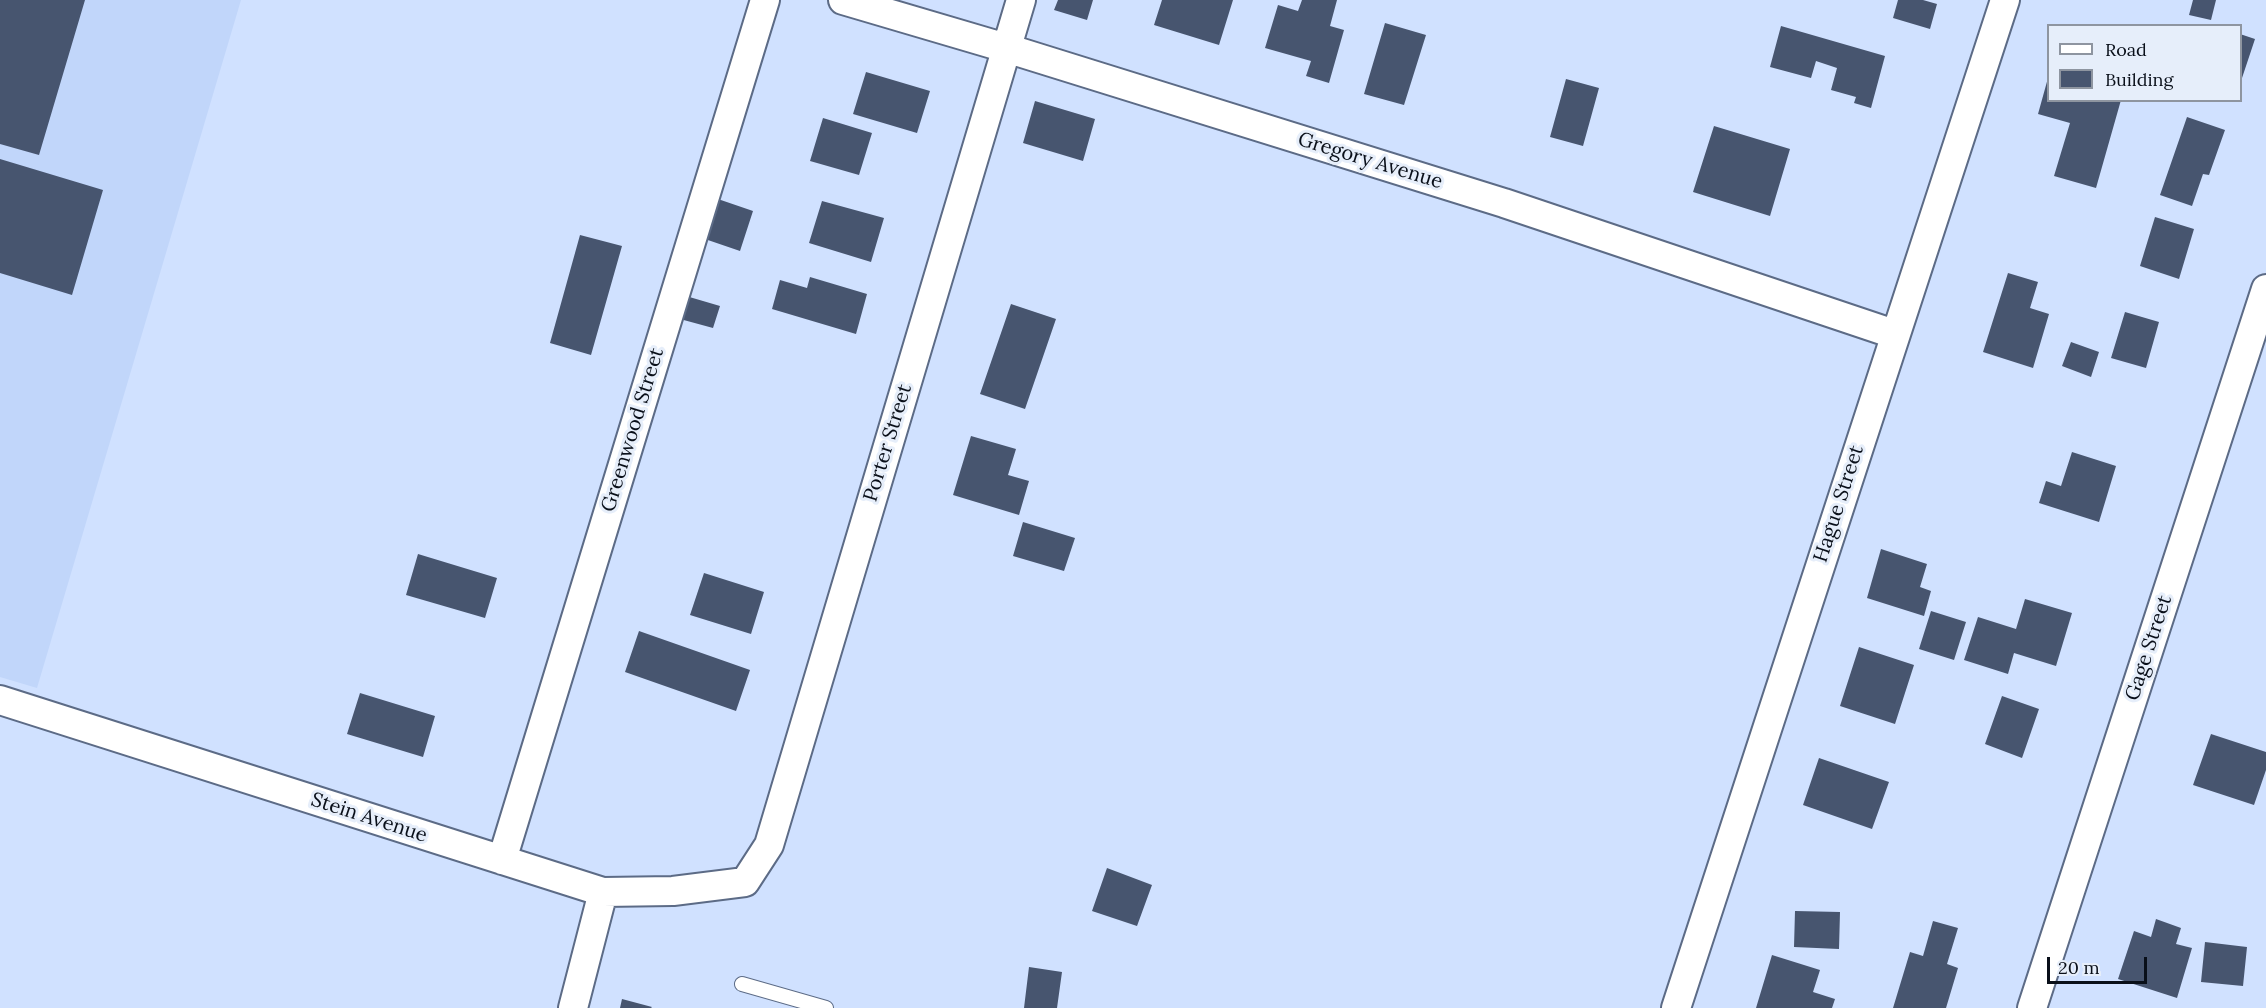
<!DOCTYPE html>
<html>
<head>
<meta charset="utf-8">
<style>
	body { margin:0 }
	#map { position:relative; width:2266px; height:1008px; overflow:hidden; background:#d0e1ff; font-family:Lora,serif }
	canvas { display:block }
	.legend { position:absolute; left:2047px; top:24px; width:195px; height:78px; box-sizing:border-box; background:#e6eefa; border:2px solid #8e95a0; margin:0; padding:8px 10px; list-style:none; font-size:18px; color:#090f19 }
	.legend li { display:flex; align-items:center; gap:12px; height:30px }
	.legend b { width:30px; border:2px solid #8e95a0 }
	.scale { position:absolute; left:2047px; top:957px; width:100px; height:27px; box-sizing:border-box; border:3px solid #090f19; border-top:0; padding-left:8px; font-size:18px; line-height:21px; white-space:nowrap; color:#090f19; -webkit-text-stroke:4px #e6eefa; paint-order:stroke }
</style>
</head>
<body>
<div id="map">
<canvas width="2266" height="1008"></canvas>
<ul class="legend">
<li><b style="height:8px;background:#fff"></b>Road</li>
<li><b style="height:16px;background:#47556f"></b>Building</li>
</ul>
<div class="scale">20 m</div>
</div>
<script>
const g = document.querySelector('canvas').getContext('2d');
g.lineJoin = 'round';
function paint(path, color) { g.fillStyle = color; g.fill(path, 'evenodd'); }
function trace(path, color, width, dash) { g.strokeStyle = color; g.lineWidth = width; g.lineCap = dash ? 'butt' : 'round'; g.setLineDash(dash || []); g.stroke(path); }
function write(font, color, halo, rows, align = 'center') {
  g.font = font + ' Lora,serif'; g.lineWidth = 6; g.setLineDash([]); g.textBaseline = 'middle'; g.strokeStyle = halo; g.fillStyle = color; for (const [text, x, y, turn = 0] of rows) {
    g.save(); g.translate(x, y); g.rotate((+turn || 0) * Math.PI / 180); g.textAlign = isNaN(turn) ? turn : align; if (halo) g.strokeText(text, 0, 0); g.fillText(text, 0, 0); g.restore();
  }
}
paint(new Path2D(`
	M0,0H241L37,688L0,677Z`), '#c1d6fa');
paint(new Path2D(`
	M0,0H85L39,155L0,144Z
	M1058,0H1093L1087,20L1054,10Z
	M1162,0H1233L1219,45L1154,25Z
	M1302,0H1337L1330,26L1344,30L1329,83L1306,76L1311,61L1265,48L1278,5L1298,11Z
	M1898,0H1923L1937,4L1930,29L1893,18Z
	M2193,0H2216L2211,20L2189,15Z
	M1385,23L1426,35L1404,105L1364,94Z
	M1781,26L1885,56L1871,108L1854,103L1856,97L1831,90L1837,68L1816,61L1811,78L1770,67Z
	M2240,34L2255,39L2241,81L2240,80Z
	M866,72L930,91L917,133L853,114Z
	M2048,78V100H2121L2096,188L2054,176L2070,123L2038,114Z
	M1566,79L1599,88L1583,146L1550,137Z
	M1035,101L1095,119L1083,161L1023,143Z
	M2187,117L2225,130L2209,175L2203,174L2192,206L2160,195Z
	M823,118L872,133L859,175L810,161Z
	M1714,126L1790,149L1770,216L1693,192Z
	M0,159L103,190L72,295L0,273Z
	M715,198L753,211L740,251L702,238Z
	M822,201L884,218L871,262L809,243Z
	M2155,217L2194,229L2179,279L2140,266Z
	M580,235L622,246L591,355L550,343Z
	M2008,273L2038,282L2030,308L2049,314L2033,368L1983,352Z
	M810,277L867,294L856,334L772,309L780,280L807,288Z
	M686,296L720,306L713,328L680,319Z
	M1011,304L1056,319L1025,409L980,394Z
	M2125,312L2159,322L2146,368L2111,358Z
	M2071,342L2099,352L2091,377L2062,366Z
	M971,436L1016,449L1008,475L1029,481L1019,515L953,495Z
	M2072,452L2116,466L2099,522L2039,503L2046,481L2061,486Z
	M1023,522L1075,538L1064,571L1013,556Z
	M1881,549L1927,564L1920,587L1931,591L1924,616L1867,598Z
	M418,554L497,578L485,618L406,595Z
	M704,573L764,592L751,634L690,615Z
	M2025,599L2072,613L2056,666L2014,653L2008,674L1964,660L1978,617L2016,629Z
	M1931,611L1966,622L1954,660L1919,649Z
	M639,631L750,670L736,711L625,672Z
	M1859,647L1914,665L1895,724L1840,706Z
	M360,693L435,716L423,757L347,734Z
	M2002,696L2039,709L2022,758L1985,744Z
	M2211,734L2266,752V770L2254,805L2193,785Z
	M1819,758L1889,782L1872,829L1803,805Z
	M1107,868L1152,885L1137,926L1092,911Z
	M1795,911L1840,912L1839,949L1794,947Z
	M2156,919L2181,928L2176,944L2192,948L2177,998L2118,979L2134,931L2151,937Z
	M1933,921L1958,928L1947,964L1958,968L1946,1008H1893L1910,952L1923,956Z
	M2205,942L2247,947L2243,986L2201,982Z
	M1772,955L1820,970L1813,992L1835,999L1832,1008H1756Z
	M1029,967L1062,972L1057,1008H1024Z
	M622,999L652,1007L651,1008H620Z`), '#47556f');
const service = new Path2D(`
	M742,984L826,1008`);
const minor = new Path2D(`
	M843,0L1006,48L1504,203L1894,334
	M0,700L603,892L673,891L745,882L769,845L1021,0
	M502,860L765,0
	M573,1008L603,892
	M1676,1008L2005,0
	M2032,1008L2266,289`);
trace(service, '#5c6b86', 16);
trace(minor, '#5c6b86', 32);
trace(service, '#fff', 14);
trace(minor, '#fff', 28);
write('20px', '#090f19', '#e6eefa', [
	["Gregory Avenue",1370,161,17],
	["Greenwood Street",633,430,-73],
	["Porter Street",888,443,-73],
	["Hague Street",1839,504,-72],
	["Gage Street",2149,648,-72],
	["Stein Avenue",369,818,18]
]);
</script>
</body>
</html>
